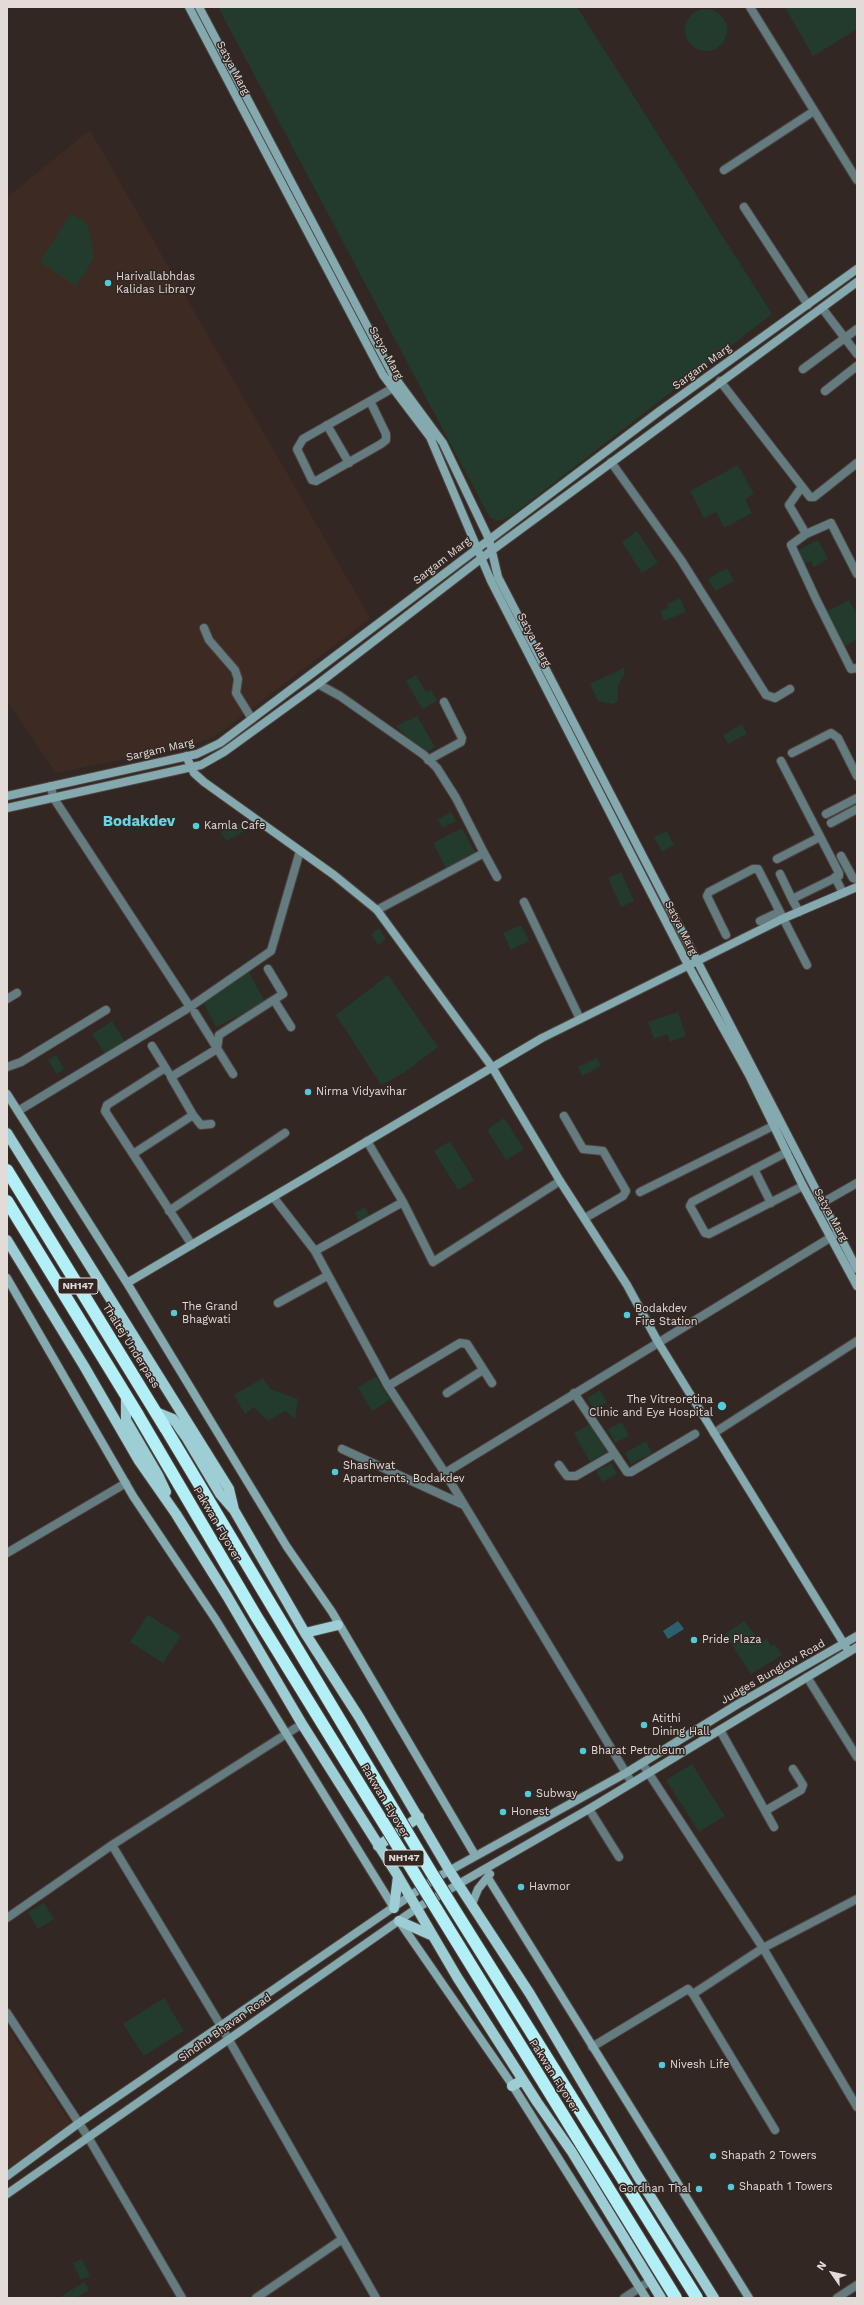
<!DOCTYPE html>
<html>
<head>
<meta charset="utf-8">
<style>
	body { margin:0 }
	#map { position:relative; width:864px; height:2305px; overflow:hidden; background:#322722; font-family:"Work Sans",sans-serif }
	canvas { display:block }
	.frame { position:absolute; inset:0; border:8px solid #e3dbd8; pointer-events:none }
	.north { position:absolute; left:812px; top:2253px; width:40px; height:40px; -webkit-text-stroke:3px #322722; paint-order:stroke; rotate:304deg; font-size:11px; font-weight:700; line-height:16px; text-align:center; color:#e3dbd8 }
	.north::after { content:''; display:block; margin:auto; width:14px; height:18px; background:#e3dbd8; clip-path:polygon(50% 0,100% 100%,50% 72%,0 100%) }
</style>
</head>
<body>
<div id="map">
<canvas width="864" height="2305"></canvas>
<div class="frame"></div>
<div class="north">N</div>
</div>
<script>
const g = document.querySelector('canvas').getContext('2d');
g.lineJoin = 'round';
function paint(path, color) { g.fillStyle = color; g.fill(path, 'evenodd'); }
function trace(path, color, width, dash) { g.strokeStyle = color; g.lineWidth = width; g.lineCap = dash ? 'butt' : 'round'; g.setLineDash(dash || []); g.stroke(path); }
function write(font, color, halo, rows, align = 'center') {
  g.font = font + ' "Work Sans",sans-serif'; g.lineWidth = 3; g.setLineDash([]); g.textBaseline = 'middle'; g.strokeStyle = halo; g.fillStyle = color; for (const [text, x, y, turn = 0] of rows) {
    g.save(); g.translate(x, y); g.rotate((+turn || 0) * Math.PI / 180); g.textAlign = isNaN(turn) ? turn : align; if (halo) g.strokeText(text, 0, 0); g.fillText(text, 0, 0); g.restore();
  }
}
paint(new Path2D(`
	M90,130L370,618L216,736L190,746L56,773L7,701V197Z
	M7,2026L71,2123L7,2170Z`), '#3d2b23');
paint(new Path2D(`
	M218,7H577L772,314L511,516L499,521L490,518Z
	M785,7H857V29L813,56Z
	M685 30a21 21 0 1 1 42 0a21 21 0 1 1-42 0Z
	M71,213L88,224L94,258L76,286L40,262Z
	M738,465L754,494L745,499L752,513L724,528L716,512L704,518L690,491Z
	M637,531L658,563L642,573L622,542Z
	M818,540L828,559L814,567L811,561L804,564L797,551Z
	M727,568L734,581L715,591L708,579Z
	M680,598L686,612L664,621L660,611L668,608L667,604Z
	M849,600L857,614V639L845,646L826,612Z
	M624,668L625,673L618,686V701L613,704L598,701L590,684Z
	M416,675L426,692L431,690L437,701L422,709L406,681Z
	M417,716L435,747L424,754L396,726Z
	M742,724L747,734L728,744L723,735Z
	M451,812L456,821L442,828L438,820Z
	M239,823L243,832L226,841L221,832Z
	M462,828L475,852L446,868L433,843Z
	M667,831L674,845L662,852L654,837Z
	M621,872L634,901L621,907L608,878Z
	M521,925L529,941L511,950L503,933Z
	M379,928L386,939L378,945L371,934Z
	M249,972L265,1002L216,1027L201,998Z
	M388,975L438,1047L405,1072L381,1085L336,1015Z
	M678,1012L686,1036L670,1042L667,1034L654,1039L648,1022Z
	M112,1021L125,1042L106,1055L92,1034Z
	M56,1055L64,1069L57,1074L48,1060Z
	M597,1058L601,1066L582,1076L578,1067Z
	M504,1118L524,1149L506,1160L487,1130Z
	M450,1141L474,1180L458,1190L434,1151Z
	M365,1207L370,1217L360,1223L355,1213Z
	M376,1377L390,1400L372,1411L358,1387Z
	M263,1378L270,1389L298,1399L295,1419L285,1411L268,1421L254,1407L245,1414L234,1395Z
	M600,1390L607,1402L594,1410L587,1398Z
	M622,1422L629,1436L615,1443L608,1429Z
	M590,1424L607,1452L590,1462L574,1433Z
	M646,1441L652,1453L631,1464L625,1453Z
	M612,1463L617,1474L602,1482L596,1471Z
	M148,1615L181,1636L163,1663L130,1642Z
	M744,1621L761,1642L767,1639L771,1646L775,1644L782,1655L751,1674L725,1634Z
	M692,1764L725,1816L699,1832L666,1780Z
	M44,1903L54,1919L38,1929L28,1912Z
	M164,1998L184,2031L144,2056L123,2024Z
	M82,2259L90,2276L81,2280L73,2263Z
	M84,2282L89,2290L76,2298H59Z`), '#233b2d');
paint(new Path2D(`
	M678,1621L684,1629L668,1639L663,1631Z`), '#2b616f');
const street = new Path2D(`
	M750,7L857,180
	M724,170L814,111
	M744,207L808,305
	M822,308L857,354
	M803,369L857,329
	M720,381L810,497H814L857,463
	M825,391L857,366
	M370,401L386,434V440L381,444L316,481L312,480L297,449L303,439L393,388
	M327,425L349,463
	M611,462L681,560L766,695L775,698L790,689
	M801,488L789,505L806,534
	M857,574L831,523L806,534L791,545L816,599L851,669L857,668
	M204,628L209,640L235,670L238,679L236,693L252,719
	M318,684L340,696L424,755L437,768L456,798L484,853L377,910
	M792,753L831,733L838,738L857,776
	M428,760L461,742L462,738L444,702
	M781,761L839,873V876L792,899L799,912
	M826,814L857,798
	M831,823L857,809
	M484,853L497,877
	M841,856L853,878L857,879
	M777,859L820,837
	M780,874L792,899
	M835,877L843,893
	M524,902L580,1019
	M760,921L779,912
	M726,935L707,896L709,892L753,869H758L807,965
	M7,999L17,993
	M274,1000L291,1027
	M190,1007L271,951L300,851
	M195,1013L233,1074
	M152,1046L168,1072
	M7,1067L21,1062L106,1010
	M18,1111L190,1007L53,797L51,786
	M193,1115L201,1125L211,1124
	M564,1116L583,1149L603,1151L626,1191L623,1196L585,1218
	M367,1141L403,1202L433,1262L560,1181
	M787,1152L692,1202L690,1206L705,1233L709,1234L803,1186
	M133,1154L105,1111L107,1105L165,1068
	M754,1169L771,1203
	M640,1192L775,1125
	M274,1198L315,1251L388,1386L445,1473L632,1783
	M822,1203L857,1183
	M169,1211L285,1133
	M192,1245L133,1154L193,1115L171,1077L217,1049L219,1035L283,994L268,969
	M315,1251L403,1202
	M278,1303L327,1276
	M388,1386L460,1343L467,1344L492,1383
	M447,1393L483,1370
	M574,1393L627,1472H631L695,1434
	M714,1433L857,1341
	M342,1449L464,1505
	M559,1465L567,1476H576L614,1454
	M445,1473L838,1233
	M7,1553L126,1483
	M807,1677L857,1757
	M720,1730L774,1827
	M642,1763L763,1948L857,2107
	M589,1809L619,1857
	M765,1811L801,1790L803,1785L793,1769
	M112,1845L221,2026L376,2298
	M7,1918L112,1845L302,1724
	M7,2013L88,2137L182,2298
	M592,2047L688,1989L693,1994
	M775,2130L693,1994L763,1948L857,1899
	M256,2298L341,2240
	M624,2298L650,2281
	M837,2298L857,2285`);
const secondary = new Path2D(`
	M189,7L383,375L430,437L491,581L688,965L749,1075L803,1186L857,1286
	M199,7L393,375L443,443L489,539L498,577L857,1269
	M186,756L194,773L204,782L334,875L377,910L492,1067L560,1181L627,1285L658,1342L849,1652
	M7,796L197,754L220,743L661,410L857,269
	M7,808L201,765L224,752L318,684L491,551L857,282
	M7,1094L127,1283L287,1547L332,1612L475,1855
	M7,1278L133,1496L216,1620L394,1908
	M127,1283L542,1038L782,919L857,887
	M488,1878L749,2298
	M472,1904L478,1889L490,1874
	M399,1921L511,2083L646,2298
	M7,2176L79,2123L436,1878L626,1773L738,1704L857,1636
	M7,2194L417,1908L589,1809L857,1647`);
const primary = new Path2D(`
	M7,1133L229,1489L234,1510L305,1633L359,1717L449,1870L530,1994L637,2175L714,2298
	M7,1240L84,1366L139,1461L176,1514L227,1596L302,1724L398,1876L457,1977L537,2102L572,2152L661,2298
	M126,1396V1420L158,1475L166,1492
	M158,1413L173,1419L186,1437L220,1494L233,1509
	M305,1633L338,1625
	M378,1846L419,1817
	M394,1908L398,1876
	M399,1921L433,1936
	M512,2086L523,2080`);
const highway = new Path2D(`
	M7,1170L166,1429
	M7,1201L138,1415`);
trace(street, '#4e443f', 10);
trace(secondary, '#4e443f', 10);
trace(primary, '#4e443f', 12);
trace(highway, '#4e443f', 14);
trace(street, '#647b7f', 8);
trace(secondary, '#84aaaf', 8);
trace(primary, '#9dced5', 10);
trace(highway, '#b3eff7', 12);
const highwayBridge = new Path2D(`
	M138,1415L256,1616L676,2298
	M166,1429L431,1872L697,2298`);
trace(highwayBridge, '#4e443f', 14, []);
trace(highwayBridge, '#b3eff7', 12);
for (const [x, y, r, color] of [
	[108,283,4,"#52cbd9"],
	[196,826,4,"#52cbd9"],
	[308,1092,4,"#52cbd9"],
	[174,1313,4,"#52cbd9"],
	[627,1315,4,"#52cbd9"],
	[722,1406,5,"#52cbd9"],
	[335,1472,4,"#52cbd9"],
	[694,1640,4,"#52cbd9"],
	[644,1725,4,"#52cbd9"],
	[583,1751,4,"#52cbd9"],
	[528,1794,4,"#52cbd9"],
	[503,1812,4,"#52cbd9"],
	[521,1887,4,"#52cbd9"],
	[662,2065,4,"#52cbd9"],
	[713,2156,4,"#52cbd9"],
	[731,2187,4,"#52cbd9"],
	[699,2189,4,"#52cbd9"]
]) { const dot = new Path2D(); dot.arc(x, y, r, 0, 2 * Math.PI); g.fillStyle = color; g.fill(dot); trace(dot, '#322722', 1.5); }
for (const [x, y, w] of [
	[78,1286,40],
	[404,1858,40]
]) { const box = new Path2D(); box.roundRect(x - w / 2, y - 8, w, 16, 3); g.fillStyle = '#322722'; g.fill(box); trace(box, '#e3dbd8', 1); }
write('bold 10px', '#e3dbd8', null, [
	["NH147",78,1286],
	["NH147",404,1858]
]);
write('11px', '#e3dbd8', '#322722', [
	["Satya Marg",233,68,62],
	["Satya Marg",386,353,61],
	["Sargam Marg",702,367,-36],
	["Sargam Marg",442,561,-38],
	["Satya Marg",534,640,62],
	["Sargam Marg",160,750,-13],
	["Satya Marg",681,928,63],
	["Satya Marg",831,1215,61],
	["Thaltej Underpass",131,1346,58],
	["Pakwan Flyover",217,1524,60],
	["Judges Bunglow Road",773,1672,-30],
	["Pakwan Flyover",385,1801,59],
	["Sindhu Bhavan Road",225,2028,-35],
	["Pakwan Flyover",554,2076,58]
]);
write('11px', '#e3dbd8', '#322722', [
	["Harivallabhdas",116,277],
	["Kalidas Library",116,290],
	["Kamla Cafe",204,826],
	["Nirma Vidyavihar",316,1092],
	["The Grand",182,1307],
	["Bhagwati",182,1320],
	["Bodakdev",635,1309],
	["Fire Station",635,1322],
	["The Vitreoretina",713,1400,"right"],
	["Clinic and Eye Hospital",713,1413,"right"],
	["Shashwat",343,1466],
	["Apartments, Bodakdev",343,1479],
	["Pride Plaza",702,1640],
	["Atithi",652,1719],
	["Dining Hall",652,1732],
	["Bharat Petroleum",591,1751],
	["Subway",536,1794],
	["Honest",511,1812],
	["Havmor",529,1887],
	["Nivesh Life",670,2065],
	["Shapath 2 Towers",721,2156],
	["Shapath 1 Towers",739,2187],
	["Gordhan Thal",691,2189,"right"]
], 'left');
write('bold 15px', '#69d4e1', '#322722', [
	["Bodakdev",139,822]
]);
</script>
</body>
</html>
